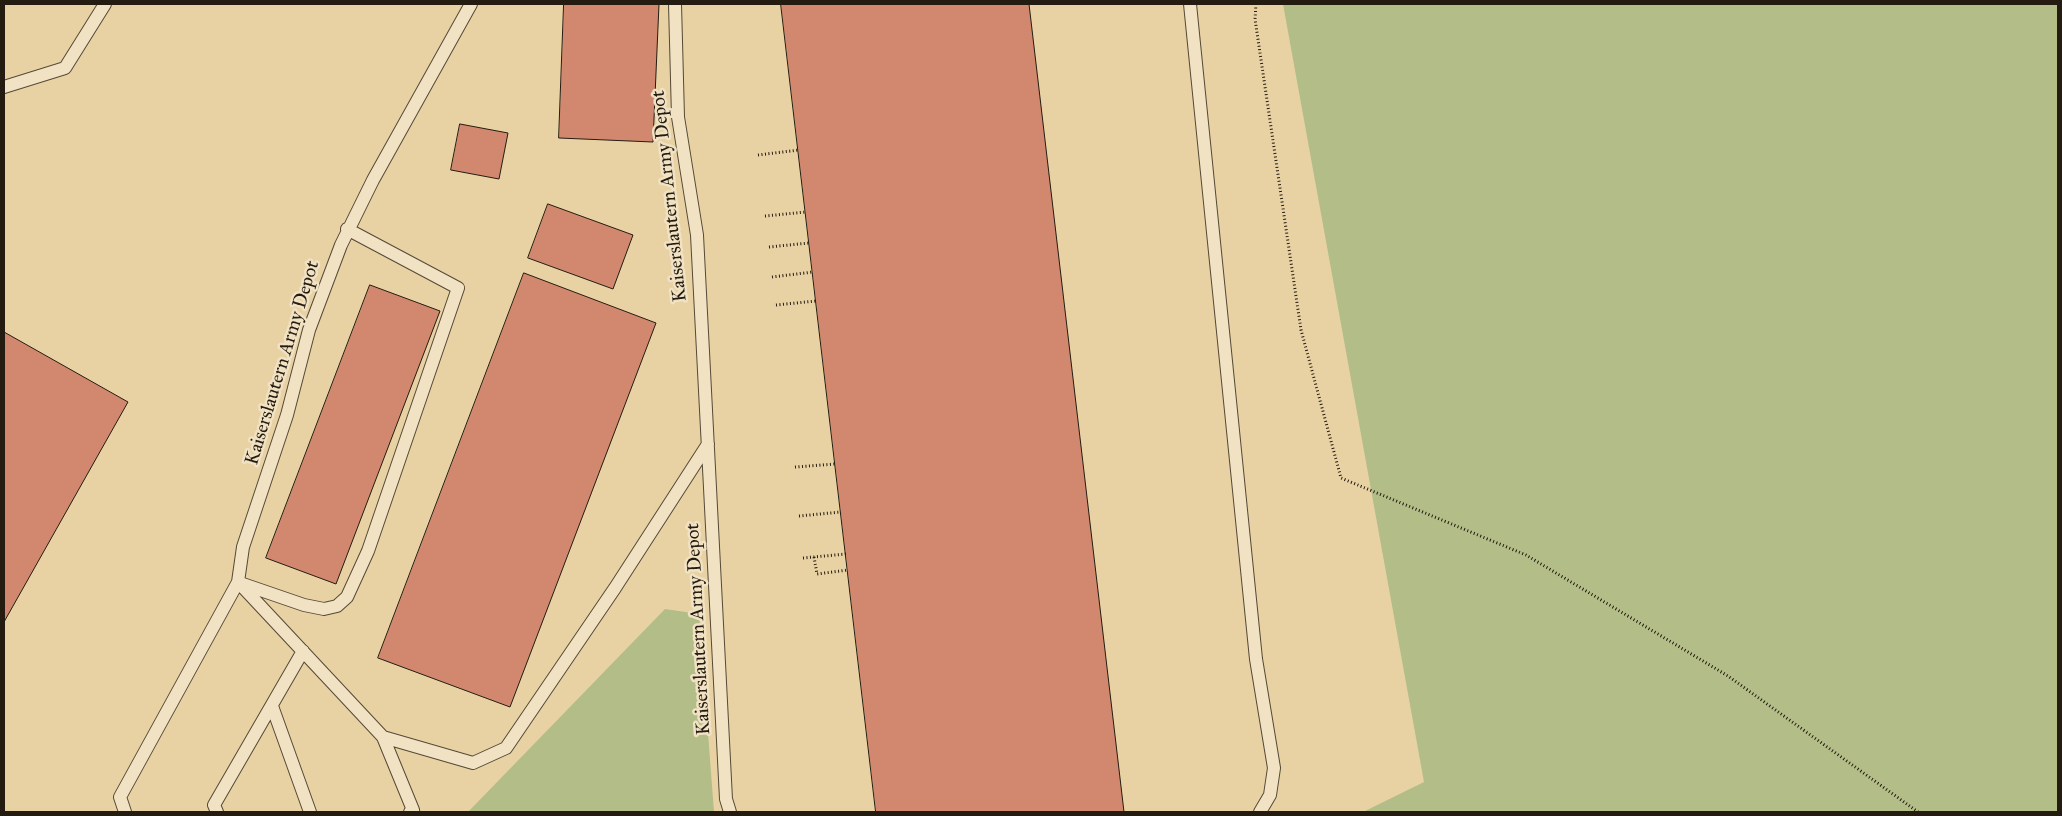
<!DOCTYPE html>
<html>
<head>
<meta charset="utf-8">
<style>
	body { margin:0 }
	#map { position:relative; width:2062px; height:816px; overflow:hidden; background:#e8d2a3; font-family:"IM FELL Great Primer",serif }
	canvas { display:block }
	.frame { position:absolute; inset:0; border:5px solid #241b11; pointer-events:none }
</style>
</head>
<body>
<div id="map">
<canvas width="2062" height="816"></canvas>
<div class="frame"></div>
</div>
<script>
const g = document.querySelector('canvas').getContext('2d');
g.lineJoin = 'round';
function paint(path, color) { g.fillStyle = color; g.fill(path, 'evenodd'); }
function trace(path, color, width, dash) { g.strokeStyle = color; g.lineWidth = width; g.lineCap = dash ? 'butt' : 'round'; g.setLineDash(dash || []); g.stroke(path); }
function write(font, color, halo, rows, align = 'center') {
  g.font = font + ' "IM FELL Great Primer",serif'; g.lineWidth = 5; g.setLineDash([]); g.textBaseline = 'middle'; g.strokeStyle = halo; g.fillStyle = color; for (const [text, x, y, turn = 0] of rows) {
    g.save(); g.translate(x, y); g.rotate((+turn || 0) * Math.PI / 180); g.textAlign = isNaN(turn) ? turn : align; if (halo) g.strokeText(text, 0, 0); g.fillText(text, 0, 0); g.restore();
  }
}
paint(new Path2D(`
	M1283,4H2058V812H1363L1424,782Z
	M665,609L699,614L714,812H468Z`), '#b3bd88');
const building = new Path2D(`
	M564,4H659L653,142L559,138Z
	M781,4H1029L1124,812H876Z
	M460,124L508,133L499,179L451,170Z
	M548,204L633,235L613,289L528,258Z
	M524,273L656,323L510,707L378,658Z
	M370,285L440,311L336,584L266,558Z
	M4,332L128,402L4,622Z`);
paint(building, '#d2886e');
trace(building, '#241b11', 1);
const lane = new Path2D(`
	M675,4L678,117L697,235L726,799L730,812
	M1190,4L1256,659L1274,768L1270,795L1260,812
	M4,87L65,68L105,4
	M238,582L383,737L473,763L506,748L615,588L708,444
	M240,583L304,605L324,609L337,606L347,597L368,551L458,288L347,229
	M272,706L310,812
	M383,737L413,810L410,812
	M125,812L120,797L238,582L243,547L287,415L309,330L341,245L373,180L471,4
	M217,812L214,805L303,651`);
trace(lane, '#554936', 14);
trace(new Path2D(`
	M1256,4L1255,19L1301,330L1341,478L1526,555L1728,676L1918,812
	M758,155L799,150
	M765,216L806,212
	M769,247L809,243
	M772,277L813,272
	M776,305L816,301
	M795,467L835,464
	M799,516L841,512
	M814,557L817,574L848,570
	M803,558L846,554`), '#241b11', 3, [1, 2.5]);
trace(lane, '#f0e2c3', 12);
write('19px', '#241b11', '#f0e2c3', [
	["Kaiserslautern Army Depot",670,196,-96],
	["Kaiserslautern Army Depot",283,363,-73],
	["Kaiserslautern Army Depot",699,629,-93]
]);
</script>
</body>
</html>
